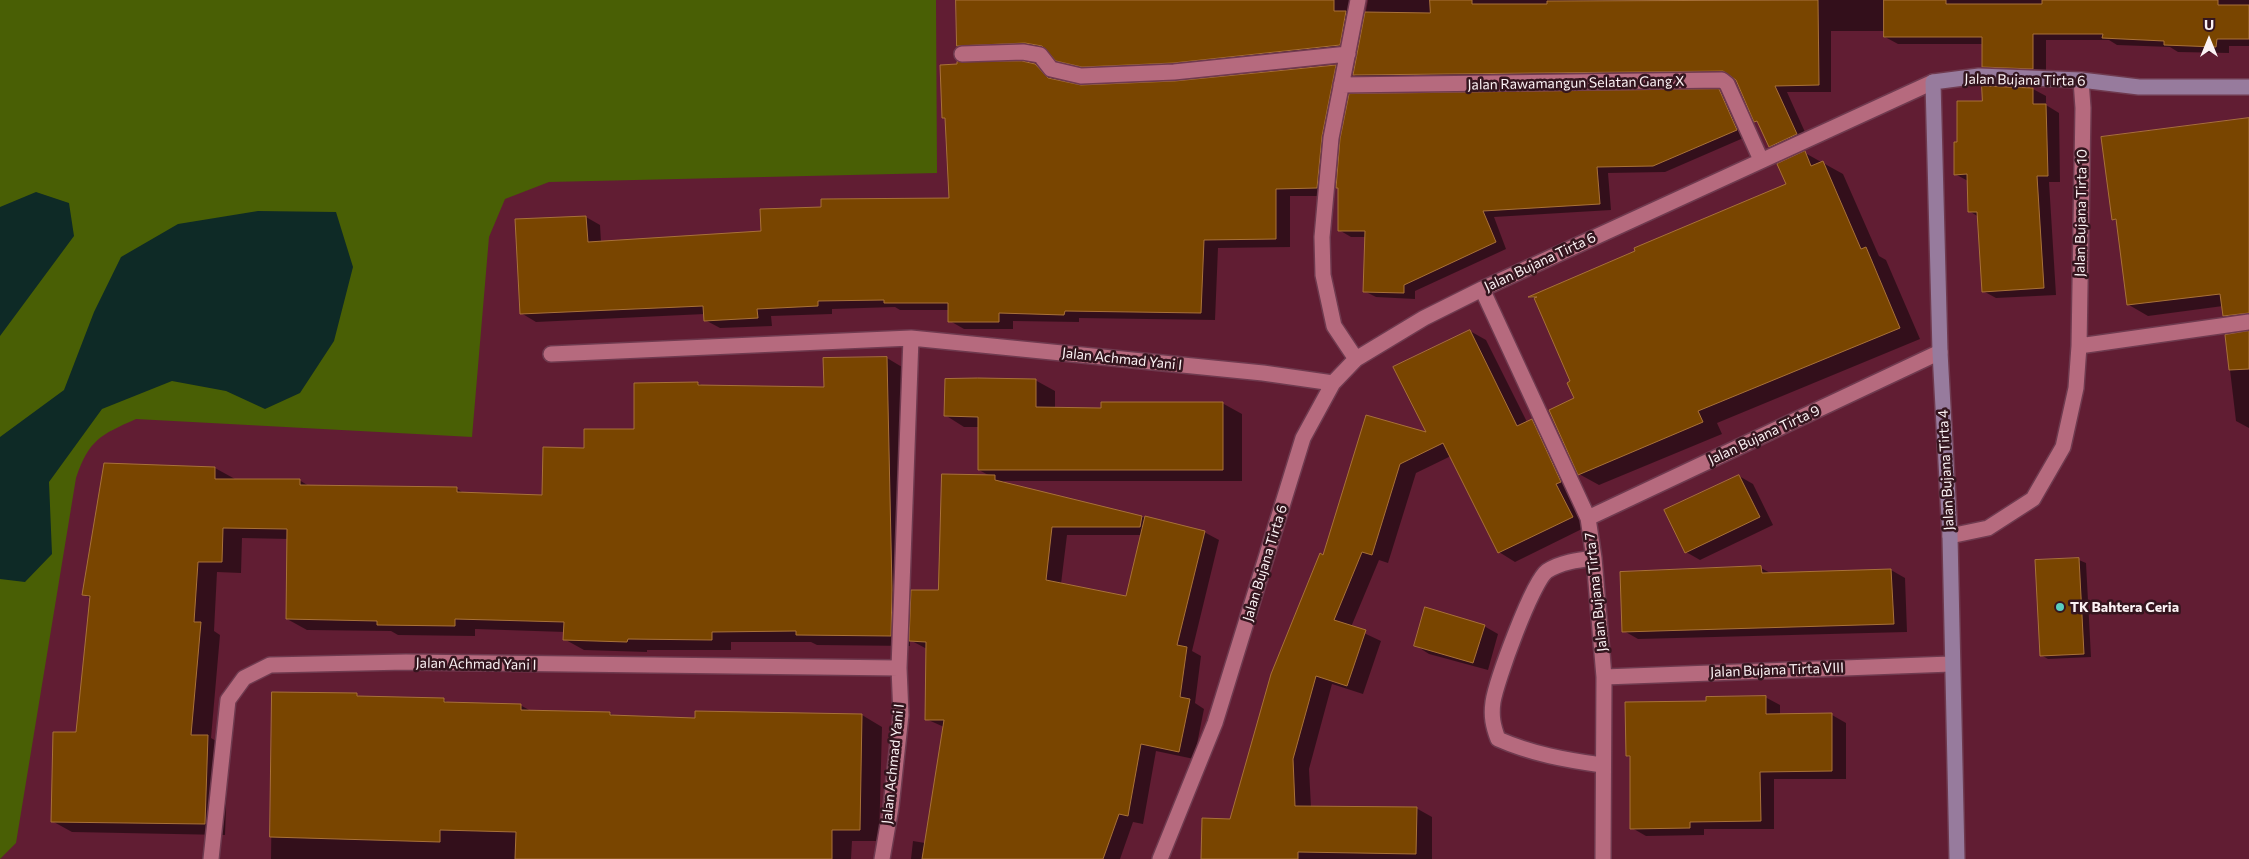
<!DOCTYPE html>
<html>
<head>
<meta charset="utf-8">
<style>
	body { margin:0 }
	#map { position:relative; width:2249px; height:859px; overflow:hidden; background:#611d33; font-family:Commissioner,sans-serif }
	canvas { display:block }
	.north { position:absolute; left:2184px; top:15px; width:50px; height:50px; -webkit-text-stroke:4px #34151e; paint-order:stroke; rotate:0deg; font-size:14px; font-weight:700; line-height:20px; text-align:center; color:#fbf2f4 }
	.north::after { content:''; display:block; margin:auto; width:18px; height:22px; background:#fbf2f4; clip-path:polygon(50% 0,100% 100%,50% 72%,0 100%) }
</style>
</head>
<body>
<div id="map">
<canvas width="2249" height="859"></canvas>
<div class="north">U</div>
</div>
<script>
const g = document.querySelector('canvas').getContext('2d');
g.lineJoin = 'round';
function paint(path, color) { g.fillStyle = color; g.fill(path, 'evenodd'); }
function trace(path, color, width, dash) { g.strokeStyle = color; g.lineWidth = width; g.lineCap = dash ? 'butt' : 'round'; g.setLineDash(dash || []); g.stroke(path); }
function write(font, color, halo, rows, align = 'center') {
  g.font = font + ' Commissioner,sans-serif'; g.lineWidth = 5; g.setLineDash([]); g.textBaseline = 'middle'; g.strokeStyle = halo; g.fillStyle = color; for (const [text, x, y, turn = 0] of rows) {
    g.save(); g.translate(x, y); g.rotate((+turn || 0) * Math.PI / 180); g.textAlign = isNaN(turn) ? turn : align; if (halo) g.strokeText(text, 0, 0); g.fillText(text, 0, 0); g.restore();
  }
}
paint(new Path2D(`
	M0,0H936L937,173L549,182L505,199L489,237L472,437L136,419C100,435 89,440 76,478L16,843L0,859Z`), '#495f05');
paint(new Path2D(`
	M36,192L69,203L74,236L0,336V207Z
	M258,211L336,212L353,267L334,341L300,393L265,409L226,391L172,381L102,409L49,482L52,554L25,582L0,579V437L64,390L94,312L121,257L178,224Z`), '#0e2a26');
paint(new Path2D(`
	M957,0H1365L1352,52L1096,73L1071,67L1057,60L1049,51L1038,49L971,53L958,46Z
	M1368,0H2249V46H2229V53L2178,52L2170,47L2117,45L2109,40H2046V75L1996,73L1983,66V44H1898L1885,37V31H1831V92H1787L1809,141L1783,153L1770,146L1734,77L1367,82L1354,75Z
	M1034,65L1049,73L1057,81L1081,87L1175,83L1336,66L1350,74L1336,145L1331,196H1290V247L1218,248L1215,320L1079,318V322L1013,321V329H964L950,321V310H900L895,307L832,309V314L771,316L772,326L720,328L705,320V314L536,322L521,313L586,217L600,225L601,242L762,232L822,208L950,199L946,119L943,117Z
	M2033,89L2046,96V105L2059,113L2060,182H2049L2056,295L1996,298L1983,291L1979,217L1969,211L1968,181L1955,174L1959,143L1983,102Z
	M1718,91L1730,97L1748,136L1665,172L1608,173L1611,210L1494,217L1506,249L1415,291V299L1376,297L1364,291L1366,237H1351L1339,230Z
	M2249,118V326L2243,327L2224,315L2223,306L2148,316L2129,305L2118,222L2113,219Z
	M1805,153L1843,174L1879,256L1886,260L1920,339L1717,423L1722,434L1599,485L1579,474L1575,399L1571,382L1536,300L1530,297L1787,185Z
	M1470,331L1486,340L1527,422L1532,420L1548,429L1588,526L1515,562L1499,552L1451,456L1416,473L1388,563L1379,560L1351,627L1381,641L1363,694L1332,684L1309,769L1311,807L1416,808L1432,817V859H1202L1231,820L1324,556L1367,417L1428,434Z
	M2249,333V428L2236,421L2226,336Z
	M887,358L907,370L911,591H939L990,476L979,470V427H964L945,415L1035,380L1055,391V409H1102L1222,403L1242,414V481H1003L1010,485L1204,532L1219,540L1192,651L1201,656L1195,703L1204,709L1194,759L1156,751L1143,824L1133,822L1120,859H911L913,841L925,843L944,727L926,719L927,649L910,640V646L817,645L811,642H731V650H647V652L584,650L564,639L565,632L475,629V636L398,635L391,631L307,630L287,619L288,539L242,538L241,573L217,572L214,631L220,635L211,738L228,748L225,835L72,832L52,821L77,734L91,599L83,594L215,468L235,479L299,480L309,486L456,488L465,494L544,496L586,450L635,431L698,383L703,386L825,388L824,359ZM1067,535H1142L1127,597L1061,584Z
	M1739,476L1753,484L1773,525L1700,560L1686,552Z
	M2079,560L2086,563L2091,657L2048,659L2041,655Z
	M1761,568L1772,574L1891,570L1905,578L1907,632L1638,639L1624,631Z
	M1484,626L1498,634L1488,670L1429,654L1415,645Z
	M273,693L357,695L361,697L444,700L450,704L520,705L531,711L610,713L615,717L696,719L697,712L862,715L882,727L879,841H852L851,859H271Z
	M1765,697L1780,705V715H1832L1846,723V779H1774V829H1704V835L1646,836L1632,828L1631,758L1627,756L1707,703Z`), '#0007');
const building = new Path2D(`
	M956,0H1334V11H1346L1340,45L1173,63L1082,67L1056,61L1042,46L1025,43L957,46Z
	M1430,0H1472V4H1547V1L1818,0L1819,85L1775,86L1797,134L1769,147L1757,121L1754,122L1736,80L1723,71L1353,75L1365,12L1430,13Z
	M1884,0H1946V4H2042V0H2218V5H2249V39H2217L2216,47L2164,45V41L2102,38L2103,34H2033V69L1982,67V37H1884Z
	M1022,61L1035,64L1048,78L1081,85L1175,81L1336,65L1322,136L1317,188L1276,189V239L1204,240L1201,313L1065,311L1064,315L999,313V322H948V303H884V300L818,301V306L757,309L758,318L704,321L703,306L520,314L515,219L586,216L588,242L761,231L760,209L821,207V199L949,198L945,118H942L940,65L957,64V62Z
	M1982,86L2033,88V104H2046L2048,176H2037L2044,288L1982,292L1977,212H1968L1967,174L1954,175V142H1957V101H1982Z
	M1719,89L1737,130L1653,166L1597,167L1600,204L1483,211L1496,242L1404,285V293L1363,292L1365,231H1338V188H1336L1340,139L1349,94Z
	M2249,118V313L2223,316L2220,294L2127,305L2116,219L2112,220L2101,137Z
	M1805,151L1811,166L1823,161L1861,249L1866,247L1900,328L1698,411L1703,422L1578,475L1549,410L1574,398L1567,383L1570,381L1534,298L1537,297H1528L1635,251L1634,248L1786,184L1777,164Z
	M1470,330L1517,426L1532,419L1561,482L1556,484L1573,517L1498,553L1443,443L1400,464L1372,555L1362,552L1334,620L1366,630L1347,686L1316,676L1293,759L1295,806L1417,807L1416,854L1298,852V859H1201L1202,818L1230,819L1271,674L1320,553L1323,555L1366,415L1426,432L1393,367Z
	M2249,331V369L2229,370L2225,335Z
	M887,357L892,589L891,636L796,635V631L712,632V640L628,639L627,642L563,640L564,622L455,619V626L377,625V621L286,619L287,529L223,528L222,562H198L194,622H201L191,735H208L205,824L51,822L53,732H76L90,596L82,595L104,463L215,467V479H300V485L457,487V492L542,495L543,447L584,448V429H634V383L698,382V385L824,387L823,358Z
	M978,378L1036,379V407L1101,408V402H1223V470H978V417L944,416L945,379Z
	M942,474L995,475V480L1142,516L1140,527H1052L1046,580L1126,596L1145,516L1205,531L1177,645L1187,647L1180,697L1190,699L1179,752L1141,744L1128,816L1119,814L1103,859H922L944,720H925L926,642L909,641L911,590H938Z
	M1739,475L1760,517L1685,553L1664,510Z
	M2079,558L2084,654L2040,656L2035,560Z
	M1761,566L1762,573L1891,569L1894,624L1622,632L1620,572Z
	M1425,607L1485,625L1473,663L1414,646Z
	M272,692L357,693V696L444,698V702L521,704V710L610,712V715L695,718V711L862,714L860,830H832V859H515L516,832L440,830V842L270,837Z
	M1766,696V714L1832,713V771L1760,772L1761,821L1690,822V828L1630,829V756H1626L1625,702L1706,701V697Z`);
paint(building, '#794500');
trace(building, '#a87139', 1);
const street = new Path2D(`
	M962,54L1023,52L1040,55L1051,69L1081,76L1174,72L1348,54
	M1341,85L1722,80L1727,84L1761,160
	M1482,289L1588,518L1594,558L1604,677L1603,859
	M2079,346L2249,322
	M551,354L911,338L1263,373L1333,383
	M1356,359L1334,326L1323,275L1322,237L1331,138L1358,0
	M1588,518L1940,352
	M1950,536L1988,528L2033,499L2063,447L2076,388L2079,346L2083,108L2081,80
	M1594,558C1578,560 1561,562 1547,571C1532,582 1496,682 1493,702C1491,716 1493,726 1498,739C1532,754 1566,760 1602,765
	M1604,677L1951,664
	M211,859L228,700L244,678L270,665L406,662L899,668L911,338
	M882,859L891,807L901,715L899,668
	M1160,859L1215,723L1303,438L1333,383L1356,359L1424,318L1482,289L1933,82`);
const secondary = new Path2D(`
	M1957,859L1950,536L1940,352L1933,82L1979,76L2081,80L2139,87H2249`);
trace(street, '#6f3a4f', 18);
trace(secondary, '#6f3a4f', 18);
trace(street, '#b66a7e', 15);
trace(secondary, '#977b9d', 15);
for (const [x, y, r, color] of [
	[2060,607,5,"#59cebf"]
]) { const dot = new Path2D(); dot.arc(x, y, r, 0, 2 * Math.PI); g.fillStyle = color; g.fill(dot); trace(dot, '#34151e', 2); }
write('14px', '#fbf2f4', '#34151e', [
	["Jalan Bujana Tirta 6",2025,80,1],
	["Jalan Rawamangun Selatan Gang X",1576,83,-1],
	["Jalan Bujana Tirta 10",2081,213,-89],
	["Jalan Bujana Tirta 6",1540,262,-25],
	["Jalan Achmad Yani I",1122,359,6],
	["Jalan Bujana Tirta 9",1764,435,-25],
	["Jalan Bujana Tirta 4",1946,470,-93],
	["Jalan Bujana Tirta 6",1265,563,-73],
	["Jalan Bujana Tirta 7",1596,592,-96],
	["Jalan Achmad Yani I",476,664,1],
	["Jalan Bujana Tirta VIII",1777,670,-2],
	["Jalan Achmad Yani I",893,764,-84]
]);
write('bold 14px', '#fbf2f4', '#34151e', [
	["TK Bahtera Ceria",2070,607]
], 'left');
</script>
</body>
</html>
